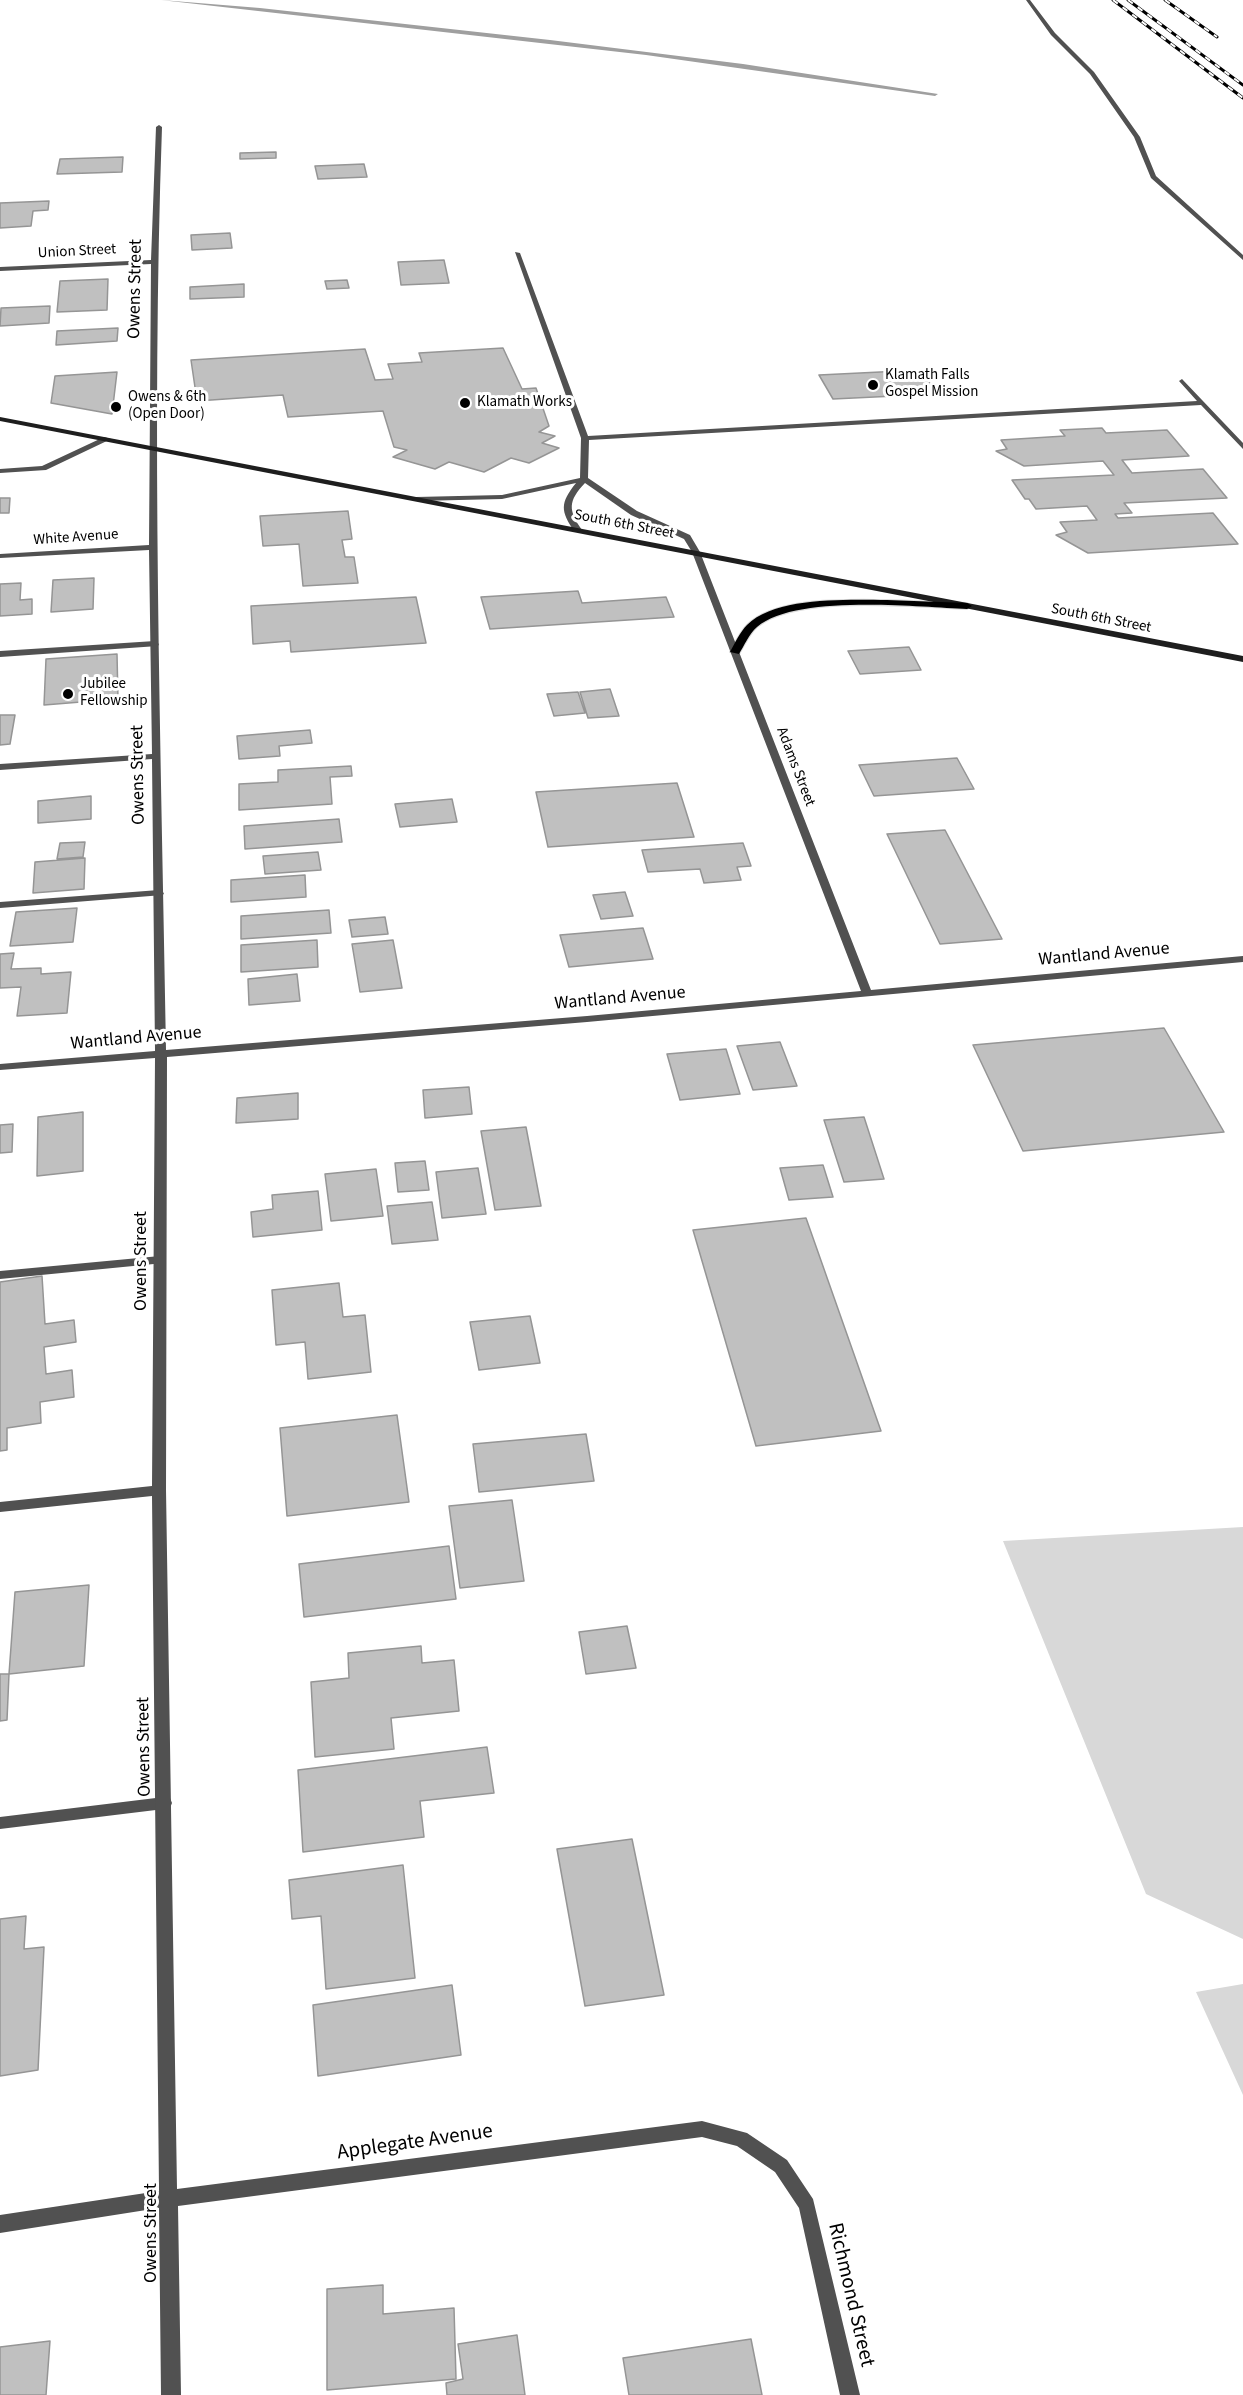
<!DOCTYPE html>
<html>
<head>
<meta charset="utf-8">
<style>
	body { margin:0 }
	canvas { display:block; background:#fff }
</style>
</head>
<body>
<canvas width="1243" height="2395"></canvas>
<script>
const g = document.querySelector('canvas').getContext('2d');
g.lineJoin = 'round';
function paint(path, color) { g.fillStyle = color; g.fill(path, 'evenodd'); }
function trace(path, color, width, dash) { g.strokeStyle = color; g.lineWidth = width; g.lineCap = dash ? 'butt' : 'round'; g.setLineDash(dash || []); g.stroke(path); }
function write(font, color, halo, rows, align = 'center') {
  g.font = font + ' "Source Sans 3",sans-serif'; g.lineWidth = 6; g.setLineDash([]); g.textBaseline = 'middle'; g.strokeStyle = halo; g.fillStyle = color; for (const [text, x, y, turn = 0] of rows) {
    g.save(); g.translate(x, y); g.rotate((+turn || 0) * Math.PI / 180); g.textAlign = isNaN(turn) ? turn : align; if (halo) g.strokeText(text, 0, 0); g.fillText(text, 0, 0); g.restore();
  }
}
paint(new Path2D(`
	M1243,1527V1939L1146,1894L1003,1541Z
	M1243,1984V2095L1196,1992Z`), '#d8d8d8');
paint(new Path2D(`
	M161,0L260,8L550,40L743,64L938,94L935,96L646,55Z`), '#9f9f9f');
const building = new Path2D(`
	M276,152V158L240,159V153Z
	M123,157L122,172L57,174L60,159Z
	M364,164L367,177L318,179L315,166Z
	M49,201L48,210L33,211L31,226L0,228V203Z
	M230,233L232,248L192,250L191,235Z
	M444,260L449,283L401,285L398,262Z
	M108,279L107,310L57,312L60,281Z
	M347,280L349,288L327,289L325,281Z
	M244,284V297L190,299V287Z
	M50,306L49,323L0,326L1,308Z
	M118,328L117,341L56,345L57,331Z
	M503,348L522,389L536,388L549,426L539,432L555,436L542,443L559,448L529,463L511,458L484,472L449,462L435,469L393,457L407,450L394,447L383,411L288,417L283,395L197,401L191,360L365,349L375,380L393,379L388,364L422,362L419,353Z
	M921,370L937,394L833,399L819,375Z
	M117,372L112,414L51,403L55,376Z
	M1102,428L1106,433L1167,430L1189,456L1122,460L1132,473L1203,469L1227,498L1124,503L1132,513L1115,514L1118,518L1213,513L1238,544L1088,553L1056,535L1067,532L1060,522L1097,520L1087,506L1036,509L1029,499H1025L1012,480L1114,475L1103,461L1024,466L996,451L1007,449L1001,440L1065,436L1060,430Z
	M0,498H10L9,513H0Z
	M348,511L352,539L342,540L345,557H354L358,583L303,586L299,544L263,546L260,516Z
	M94,578L93,609L51,612L53,580Z
	M21,583L20,600L32,599V614L0,616V584Z
	M578,591L582,603L666,597L674,617L490,629L481,597Z
	M416,597L426,643L291,652L290,641L253,644L251,606Z
	M909,647L921,670L860,674L848,651Z
	M117,654L118,699L44,705L46,659Z
	M610,689L619,716L588,718L580,692Z
	M578,692L585,713L554,716L547,694Z
	M0,715H15L10,744L0,745Z
	M310,730L312,743L279,746L280,756L239,759L237,736Z
	M957,758L974,789L874,796L859,765Z
	M351,766L352,776L330,777L332,804L239,810V784L278,782V770Z
	M677,783L694,837L548,847L536,792Z
	M91,796V819L38,823V801Z
	M452,799L457,822L400,827L395,804Z
	M339,819L342,842L245,849L244,826Z
	M945,830L1002,939L940,944L887,834Z
	M85,842L83,857L57,859L60,843Z
	M743,843L751,866L737,867L741,880L704,883L700,869L648,872L642,850Z
	M318,852L321,870L265,874L263,856Z
	M85,858L84,889L33,893L35,862Z
	M305,875L306,897L231,902V880Z
	M625,892L633,916L601,919L593,895Z
	M77,908L73,942L10,946L16,912Z
	M329,910L331,933L241,939V916Z
	M385,917L388,934L352,937L349,920Z
	M643,928L653,959L569,967L560,935Z
	M317,940L318,967L241,972V945Z
	M393,940L402,988L360,992L352,944Z
	M14,953L11,969L41,968V974L71,972L67,1013L17,1016L21,987L0,988V954Z
	M297,974L300,1001L249,1005L248,979Z
	M1164,1028L1224,1132L1023,1151L973,1045Z
	M780,1042L797,1086L753,1090L737,1046Z
	M726,1049L740,1094L680,1100L667,1054Z
	M469,1087L472,1114L425,1118L423,1090Z
	M298,1093V1119L236,1123L237,1098Z
	M83,1112V1171L37,1176L38,1117Z
	M864,1117L884,1179L844,1182L824,1120Z
	M13,1124L12,1152L0,1153V1125Z
	M526,1127L541,1206L495,1210L481,1131Z
	M425,1161L429,1190L398,1192L395,1163Z
	M823,1165L833,1197L789,1200L780,1168Z
	M478,1168L486,1214L442,1218L436,1172Z
	M376,1169L383,1216L331,1221L325,1174Z
	M318,1191L322,1230L253,1237L251,1212L273,1209L272,1195Z
	M432,1202L438,1240L392,1244L387,1206Z
	M806,1218L881,1431L756,1446L693,1230Z
	M42,1276L45,1324L74,1320L76,1342L44,1347L46,1374L72,1370L74,1397L40,1402L41,1423L7,1428V1450L0,1451V1282Z
	M339,1283L343,1317L365,1315L371,1372L308,1379L305,1342L276,1345L272,1290Z
	M530,1316L540,1363L479,1370L470,1322Z
	M397,1415L409,1502L287,1516L280,1428Z
	M586,1434L594,1481L479,1492L473,1444Z
	M512,1500L524,1581L460,1588L449,1506Z
	M449,1546L456,1599L304,1617L299,1564Z
	M89,1585L84,1666L9,1674L15,1592Z
	M627,1626L636,1668L586,1674L579,1632Z
	M421,1646L422,1663L454,1660L459,1711L391,1718L394,1749L315,1757L311,1682L349,1678L348,1653Z
	M0,1674H9L7,1720L0,1721Z
	M487,1747L494,1793L420,1801L424,1837L303,1852L298,1770Z
	M632,1839L664,1995L585,2006L557,1849Z
	M403,1865L415,1978L326,1989L321,1916L292,1919L289,1880Z
	M26,1916L24,1949L44,1947L38,2070L0,2076V1919Z
	M452,1985L461,2055L318,2076L313,2005Z
	M383,2285V2314L454,2308L456,2379L327,2390V2289Z
	M517,2335L525,2395H447L446,2383L463,2379L458,2344Z
	M751,2339L762,2395H629L623,2358Z
	M50,2341L46,2395H0V2347Z`);
paint(building, '#c0c0c0');
trace(building, '#959595', 1.5);
const primary = new Path2D(`
	M887,600L967,603L972,606L967,609C916,607 796,594 757,627C749,634 744,646 739,654L730,652C735,643 740,632 747,625C776,596 849,600 887,600Z`);
trace(primary, '#dbdbdb', 2);
paint(new Path2D(`
	M1026,0H1030L1055,33L1094,72L1140,137L1156,176L1243,255V260L1151,178L1134,137L1090,74L1051,35Z
	M104,437L111,439L46,470L0,473V469L42,466Z
	M155,641L159,644L158,646L0,657V651Z
	M159,890L164,893L163,895L0,908V902Z
	M160,1256L164,1257L166,1260L164,1263L0,1279V1271Z
	M164,1797L170,1798L172,1803L170,1808L164,1809L0,1829V1817Z`), '#515151');
paint(new Path2D(`
	M159,125L162,127C151,435 161,742 166,1050L587,1016L861,991L692,552L684,539L631,515L585,483C568,501 568,510 582,530L578,532H575C560,511 560,503 576,483L502,499L416,501L412,499L416,497L502,495L580,478L581,438L515,252L520,253L588,436L1197,401L1179,381L1182,379L1243,443V449L1201,405L589,440L588,478L637,511L690,535L700,552L871,990L1243,956V962L587,1022L167,1057L166,1490L177,2189L702,2121L747,2133L787,2160L813,2199L860,2395H840L799,2208L775,2172L737,2146L702,2137L178,2206L181,2395H161L159,2208L0,2233V2215L159,2191L152,1496L0,1512V1502L152,1486L155,1058L0,1070V1064L155,1051L152,759L0,770V764L152,754L149,550L0,558V554L149,545L151,264L0,271V267L151,260L156,127Z`), '#515151');
paint(new Path2D(`
	M0,417L1243,656V662L0,421Z`), '#1e1e1e');
paint(primary, '#000');
const rail = new Path2D(`
	M1113,0L1243,98
	M1128,0L1243,85
	M1165,0L1217,37`);
trace(rail, '#000', 3);
trace(rail, '#fff', 2, [6]);
for (const [x, y, r, color] of [
	[873,385,6,"#000"],
	[465,403,6,"#000"],
	[116,407,6,"#000"],
	[68,694,6,"#000"]
]) { const dot = new Path2D(); dot.arc(x, y, r, 0, 2 * Math.PI); g.fillStyle = color; g.fill(dot); trace(dot, '#fff', 2); }
write('15px', '#000', '#fff', [
	["Union Street",77,252,-3],
	["South 6th Street",624,525,11],
	["White Avenue",76,538,-4],
	["South 6th Street",1101,619,11],
	["Adams Street",795,767,69]
]);
write('15px', '#000', '#fff', [
	["Klamath Falls",885,376],
	["Gospel Mission",885,393],
	["Owens & 6th",128,398],
	["(Open Door)",128,415],
	["Klamath Works",477,403],
	["Jubilee",80,685],
	["Fellowship",80,702]
], 'left');
write('18px', '#000', '#fff', [
	["Owens Street",136,289,-89],
	["Owens Street",139,775,-91],
	["Wantland Avenue",1104,955,-5],
	["Wantland Avenue",620,999,-5],
	["Wantland Avenue",136,1039,-5],
	["Owens Street",142,1261,-90],
	["Owens Street",145,1747,-91],
	["Owens Street",152,2233,-90]
]);
write('21px', '#000', '#fff', [
	["Applegate Avenue",415,2143,-8],
	["Richmond Street",850,2295,77]
]);
</script>
</body>
</html>
